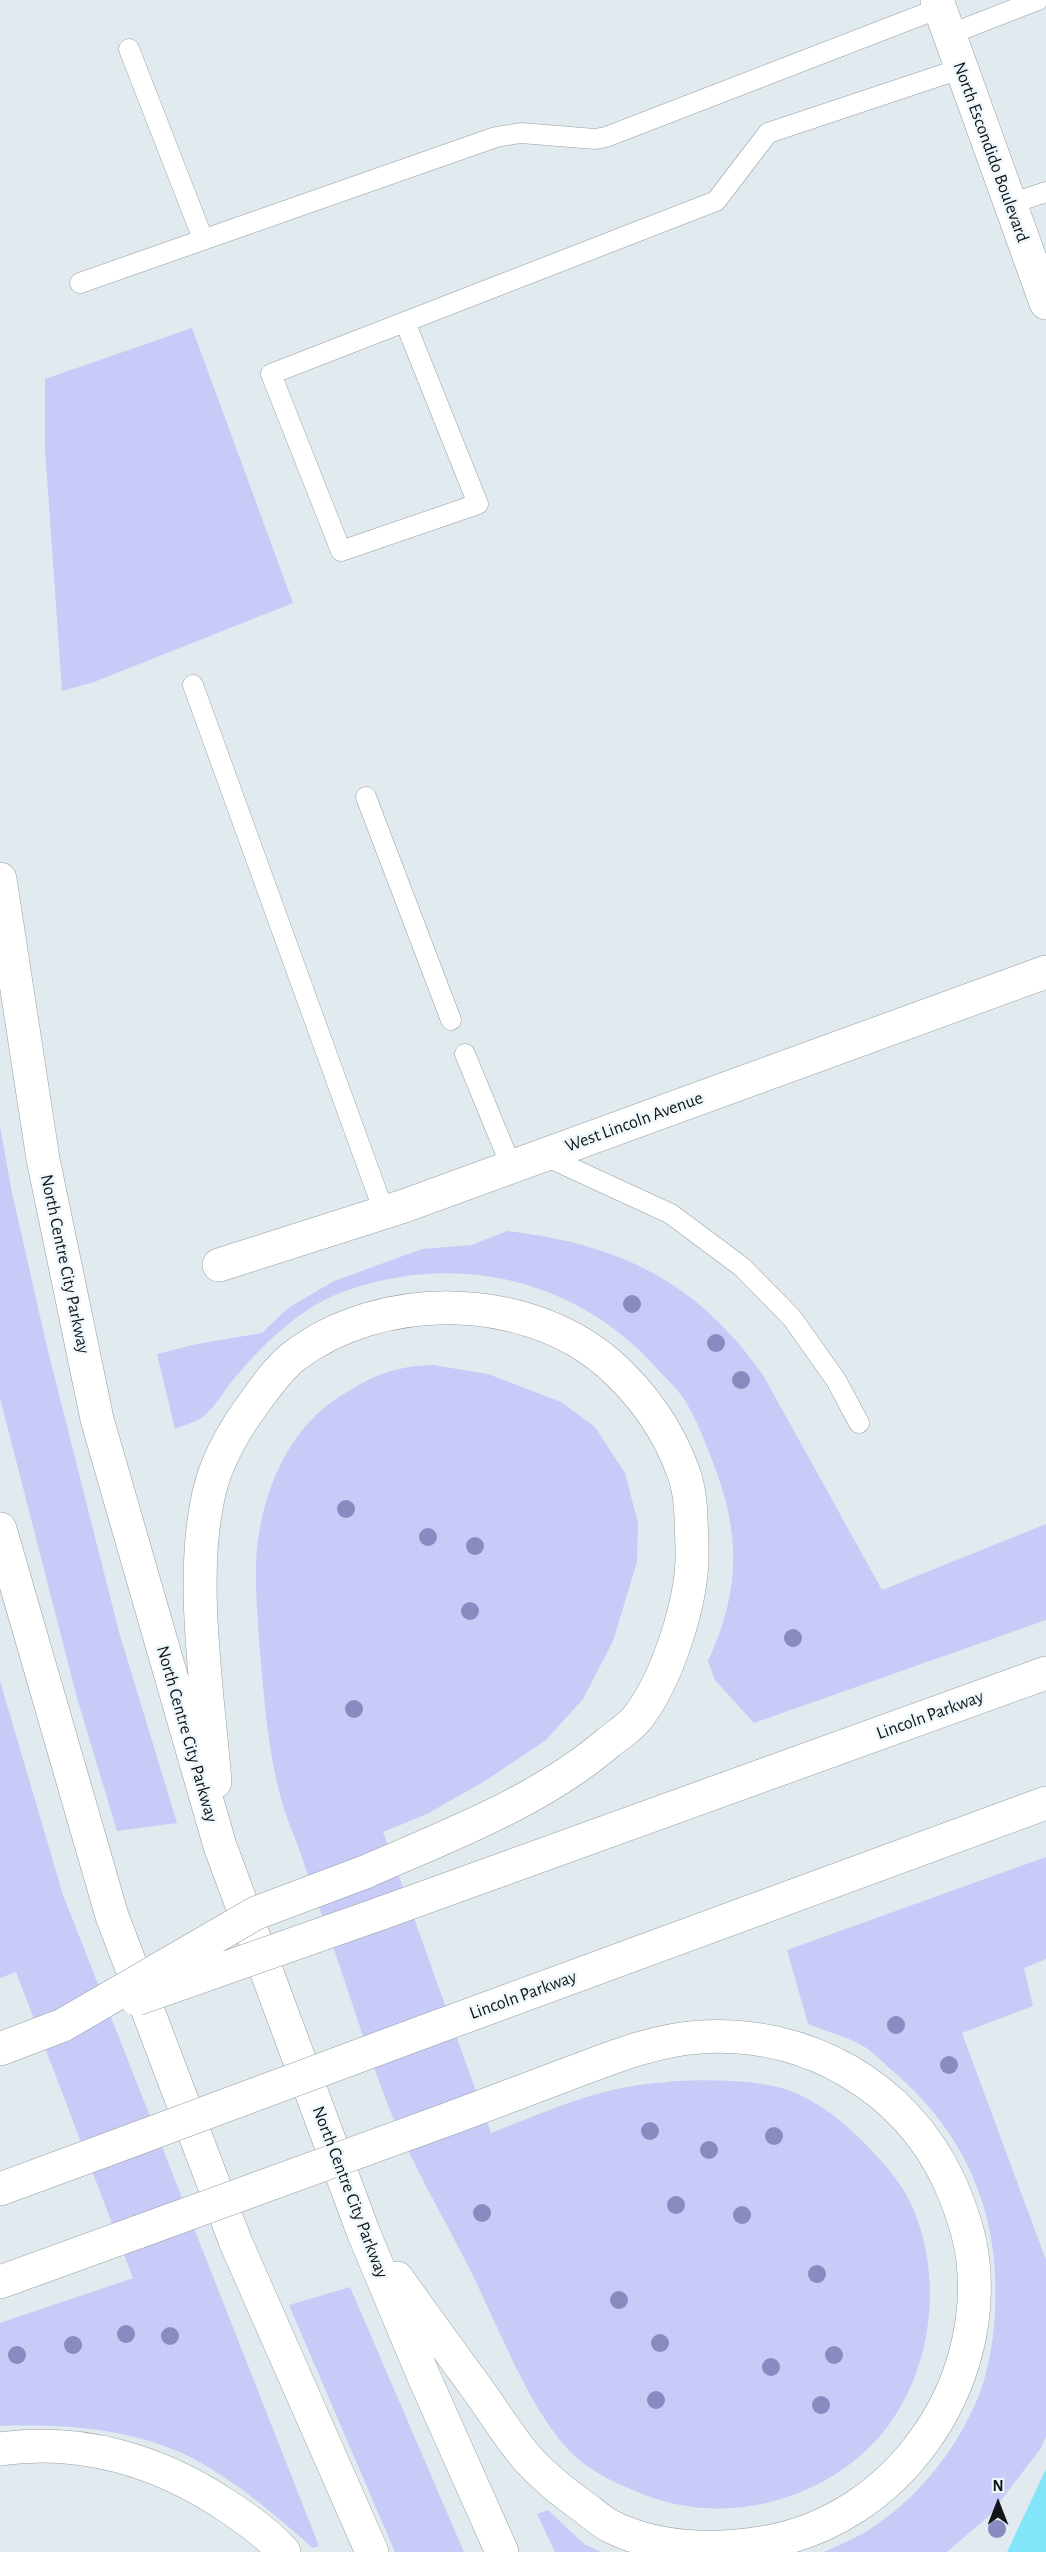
<!DOCTYPE html>
<html>
<head>
<meta charset="utf-8">
<style>
	body { margin:0 }
	#map { position:relative; width:1046px; height:2552px; overflow:hidden; background:#e1eaef; font-family:"Alegreya Sans",sans-serif }
	canvas { display:block }
	.north { position:absolute; left:968px; top:2474px; width:60px; height:60px; -webkit-text-stroke:4px #eef7fc; paint-order:stroke; rotate:0deg; font-size:16px; font-weight:700; line-height:24px; text-align:center; color:#121517 }
	.north::after { content:''; display:block; margin:auto; width:21px; height:27px; background:#121517; clip-path:polygon(50% 0,100% 100%,50% 72%,0 100%) }
</style>
</head>
<body>
<div id="map">
<canvas width="1046" height="2552"></canvas>
<div class="north">N</div>
</div>
<script>
const g = document.querySelector('canvas').getContext('2d');
g.lineJoin = 'round';
function paint(path, color) { g.fillStyle = color; g.fill(path, 'evenodd'); }
function trace(path, color, width, dash) { g.strokeStyle = color; g.lineWidth = width; g.lineCap = dash ? 'butt' : 'round'; g.setLineDash(dash || []); g.stroke(path); }
function write(font, color, halo, rows, align = 'center') {
  g.font = font + ' "Alegreya Sans",sans-serif'; g.lineWidth = 5; g.setLineDash([]); g.textBaseline = 'middle'; g.strokeStyle = halo; g.fillStyle = color; for (const [text, x, y, turn = 0] of rows) {
    g.save(); g.translate(x, y); g.rotate((+turn || 0) * Math.PI / 180); g.textAlign = isNaN(turn) ? turn : align; if (halo) g.strokeText(text, 0, 0); g.fillText(text, 0, 0); g.restore();
  }
}
paint(new Path2D(`
	M192,328L293,603L94,682L62,691L45,449V379Z
	M0,1126L11,1188L46,1343L119,1632L177,1823L117,1831L77,1698L0,1398Z
	M507,1231C619,1244 697,1281 763,1375L882,1590L1046,1524V1620L754,1723L715,1680L708,1661C741,1590 741,1533 712,1460C704,1439 696,1418 684,1399C677,1389 668,1380 660,1372C582,1281 461,1251 348,1290C304,1305 268,1339 238,1374C226,1387 217,1405 204,1416C196,1422 184,1425 175,1429L157,1354L197,1344L262,1333L288,1308L334,1281L422,1249L472,1245Z
	M433,1365L488,1374L561,1402L595,1427L625,1473L638,1523L637,1562L613,1641L583,1699L546,1740L485,1781L427,1814L383,1832L491,2133C527,2119 564,2103 601,2093C649,2079 737,2075 785,2089C810,2097 835,2115 853,2132C872,2150 893,2172 906,2194C944,2264 936,2362 888,2426C843,2487 756,2520 681,2505C662,2502 644,2495 626,2487C609,2480 590,2470 576,2457C532,2418 496,2320 468,2266C442,2214 412,2164 390,2110C371,2063 356,2014 340,1967C326,1927 312,1886 298,1846C291,1828 283,1809 279,1791C268,1746 264,1699 260,1653C258,1618 254,1582 257,1548C263,1491 288,1431 336,1399C370,1377 392,1366 433,1365Z
	M0,1681L63,1895L319,2546L313,2548C275,2515 234,2479 188,2456C130,2428 63,2424 0,2426V2323L133,2278L16,1972L0,1978Z
	M1046,1857V1959L1024,1968L1033,2006L962,2033L1046,2260V2436L1041,2448L990,2515L947,2552H824C841,2544 861,2536 876,2525C916,2498 949,2458 970,2415C986,2385 993,2348 995,2314C1001,2217 968,2136 894,2072C884,2064 874,2052 863,2046C846,2036 825,2031 808,2024L787,1950Z
	M350,2287L464,2552H395L289,2305Z
	M548,2510L584,2544L601,2552H555L537,2514Z`), '#c8cbf8');
paint(new Path2D(`
	M1046,2469V2552H1007Z`), '#83e5f9');
const lane = new Path2D(`
	M948,35L1038,0
	M129,49L203,239
	M1010,204L1046,192
	M80,283L496,137L521,133L595,139L606,137L940,8
	M405,322L478,504L341,551L271,374L716,201L768,133L960,69
	M193,685L384,1212
	M366,797L451,1020
	M465,1054L511,1166
	M543,1155L671,1214L742,1267L792,1318L836,1380L859,1423`);
const street = new Path2D(`
	M219,1265L404,1206L1046,972`);
const secondary = new Path2D(`
	M937,0L1046,303`);
const highway = new Path2D(`
	M0,879L43,1159L97,1419L220,1846L364,2234L424,2377L502,2552
	M0,1529L112,1916L236,2243L372,2552
	M215,1782C208,1692 187,1568 212,1482C220,1455 237,1426 254,1403C266,1387 277,1370 293,1357C380,1290 524,1291 608,1363C642,1393 669,1431 684,1474C692,1496 691,1524 692,1548C694,1598 668,1678 638,1717C631,1727 619,1734 609,1742C539,1802 449,1835 365,1872
	M379,1914L1046,1673
	M423,2032L1046,1803
	M0,2049L63,2025
	M0,2189L106,2150
	M397,2278C424,2316 451,2353 478,2390C494,2412 509,2437 527,2458C544,2477 564,2493 585,2508C593,2514 601,2521 610,2526C657,2550 716,2551 767,2542C896,2519 987,2390 973,2261C970,2233 960,2206 949,2181C904,2085 805,2030 700,2037C654,2040 611,2058 568,2074C530,2088 492,2103 454,2117
	M0,2282L138,2232
	M0,2449C81,2437 160,2461 227,2506C247,2519 268,2534 284,2552`);
trace(lane, '#969ea3', 21);
trace(street, '#969ea3', 34);
trace(secondary, '#969ea3', 34);
trace(highway, '#969ea3', 34);
trace(lane, '#fff', 20);
trace(street, '#fff', 33);
trace(secondary, '#fff', 33);
trace(highway, '#fff', 33);
const highwayBridge = new Path2D(`
	M137,1999L379,1914
	M63,2025L256,1913L365,1872
	M106,2150L423,2032
	M138,2232L454,2117`);
trace(highwayBridge, '#969ea3', 34, []);
trace(highwayBridge, '#fff', 33);
g.fillStyle = '#8a89c0';
for (const [x, y] of [
	[632,1304],
	[716,1343],
	[741,1380],
	[346,1509],
	[428,1537],
	[475,1546],
	[470,1611],
	[793,1638],
	[354,1709],
	[896,2025],
	[949,2065],
	[650,2131],
	[774,2136],
	[709,2150],
	[676,2205],
	[482,2213],
	[742,2215],
	[817,2274],
	[619,2300],
	[126,2334],
	[170,2336],
	[660,2343],
	[73,2345],
	[17,2355],
	[834,2355],
	[771,2367],
	[656,2400],
	[821,2405],
	[997,2529]
]) { g.beginPath(); g.arc(x, y, 9, 0, 2 * Math.PI); g.fill(); }
write('18px', '#121517', '#eef7fc', [
	["North Escondido Boulevard",991,152,70],
	["West Lincoln Avenue",634,1122,-20],
	["North Centre City Parkway",65,1264,78],
	["Lincoln Parkway",930,1715,-20],
	["North Centre City Parkway",187,1734,74],
	["Lincoln Parkway",523,1995,-20],
	["North Centre City Parkway",350,2192,69]
]);
</script>
</body>
</html>
